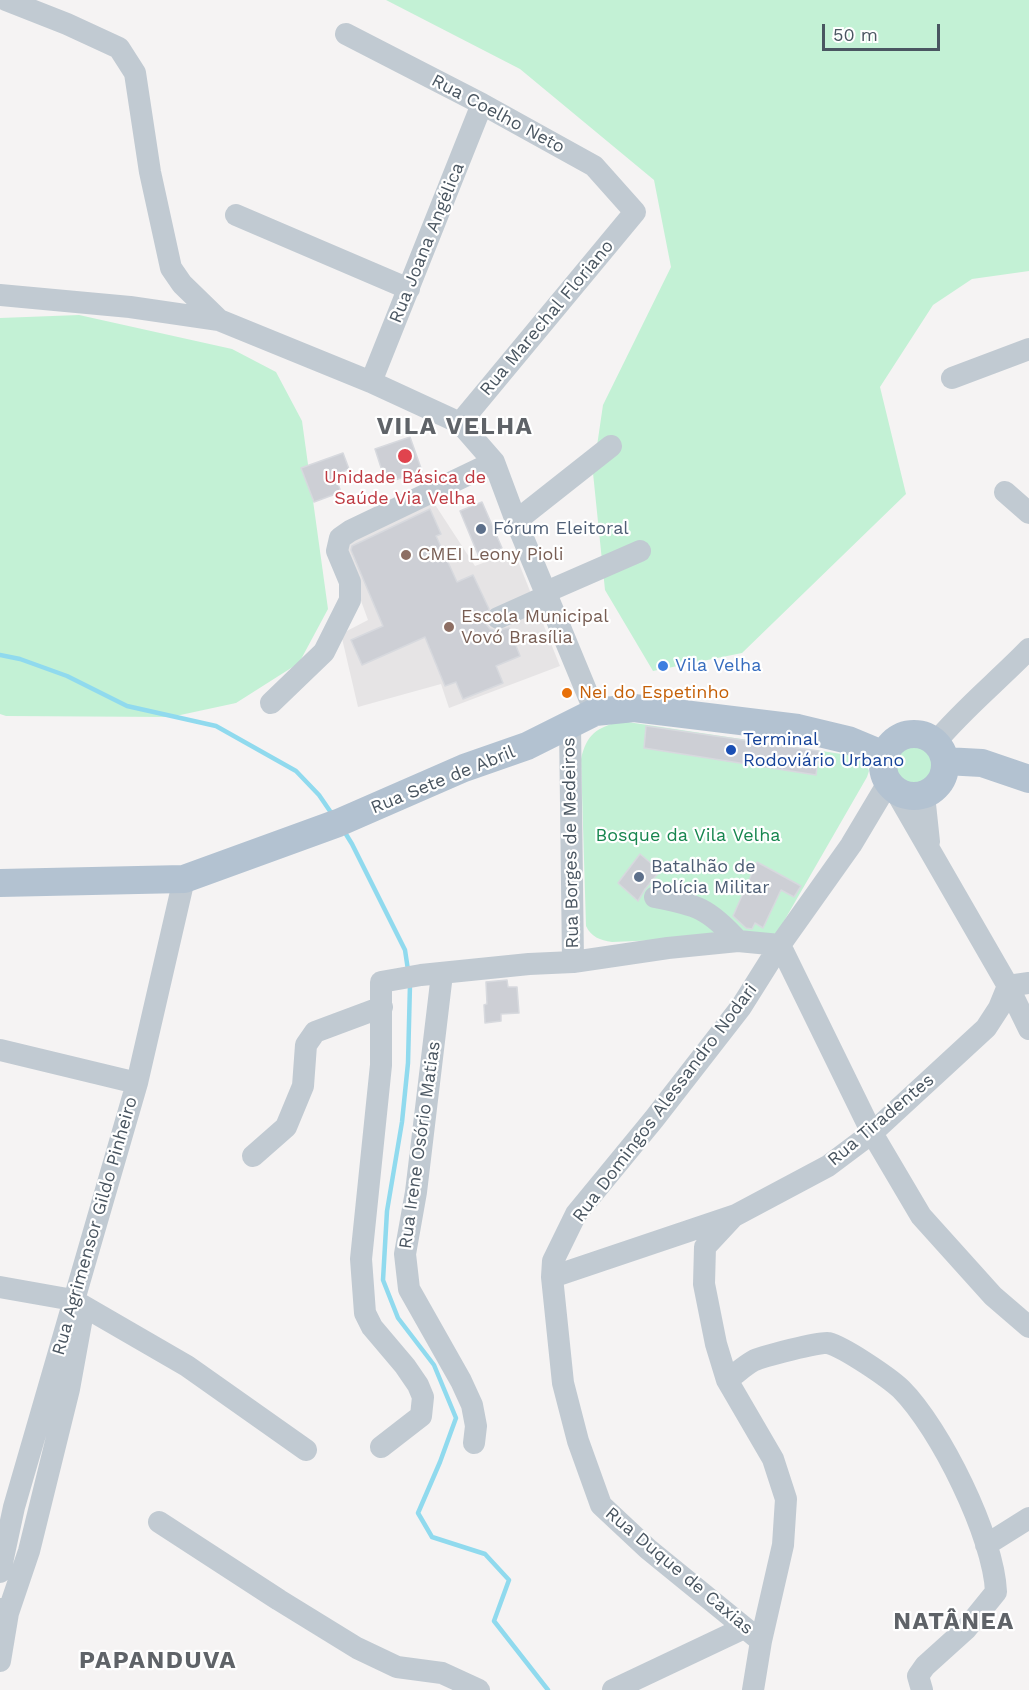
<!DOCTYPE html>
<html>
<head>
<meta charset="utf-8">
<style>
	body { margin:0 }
	#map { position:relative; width:1029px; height:1690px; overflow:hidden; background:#f5f3f3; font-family:"Work Sans",sans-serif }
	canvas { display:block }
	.scale { position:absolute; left:822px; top:24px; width:118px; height:27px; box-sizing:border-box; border:3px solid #4a5661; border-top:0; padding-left:8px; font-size:18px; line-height:21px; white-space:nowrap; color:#4a5661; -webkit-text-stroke:4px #fff; paint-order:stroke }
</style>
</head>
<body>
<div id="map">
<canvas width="1029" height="1690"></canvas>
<div class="scale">50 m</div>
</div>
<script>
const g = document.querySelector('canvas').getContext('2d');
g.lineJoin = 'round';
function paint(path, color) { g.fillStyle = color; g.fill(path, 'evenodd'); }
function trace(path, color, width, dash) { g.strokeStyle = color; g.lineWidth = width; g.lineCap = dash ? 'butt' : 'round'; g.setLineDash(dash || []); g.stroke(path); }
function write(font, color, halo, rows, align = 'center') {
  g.font = font + ' "Work Sans",sans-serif'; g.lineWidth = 4.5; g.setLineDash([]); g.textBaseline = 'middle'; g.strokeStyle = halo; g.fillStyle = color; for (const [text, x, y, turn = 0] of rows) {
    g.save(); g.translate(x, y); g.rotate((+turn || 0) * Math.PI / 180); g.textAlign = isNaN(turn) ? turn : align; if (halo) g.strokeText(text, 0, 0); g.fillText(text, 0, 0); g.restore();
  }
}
paint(new Path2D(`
	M432,500L475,566L514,551L560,666L449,708L441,684L358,707L341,634L368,620L340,543Z`), '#e6e4e5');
paint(new Path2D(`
	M386,0H1029V271L972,279L933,305L880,387L906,494L742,653L653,671L605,590L593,473L603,405L671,267L654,180L520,69Z
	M79,315L232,349L276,372L302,421L328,609L299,663L236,703L171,717L6,716L0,714V318Z
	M621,721L855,756L866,762L869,771L867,777L776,935L612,942C600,940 591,937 586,926L581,759C587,734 596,728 621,721Z
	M893 765a21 21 0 1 1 42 0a21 21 0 1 1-42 0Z`), '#c3f1d5');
trace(new Path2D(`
	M0,655L20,659L67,676L127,706L216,726L296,771L319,795L332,814
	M344,831L352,844L405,950L408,970
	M410,984L408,1063L402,1122L387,1211L383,1280L398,1318L434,1365L456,1418L440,1462L418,1513L432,1537L485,1554L509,1580L494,1621L548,1690`), '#90daee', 4.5);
const building = new Path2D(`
	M410,437L422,471L386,483L375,449Z
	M343,453L349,469L342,472L345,481L338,484L341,492L314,502L301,468Z
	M482,502L502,548L479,557L460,511Z
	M430,509L441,534L436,536L457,582L473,575L489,609L485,616L486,624L490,629L496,631L509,628L520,656L496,666L503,683L463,699L456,682L445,686L425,637L362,665L351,640L383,626L351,550L352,546Z
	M646,726L819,751L816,775L644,748Z
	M640,854L660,871L645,889L638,901L618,883Z
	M757,862L801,886L794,897L781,890L763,928L755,923L752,929L746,928L733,916Z
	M507,980L508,987H517L519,1013L501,1014V1021L485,1023L484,1005L487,1004L486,982Z`);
paint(building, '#cdcfd5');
trace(building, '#d7d9de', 1.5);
trace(new Path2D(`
	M6,0L67,24L119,48L135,73L150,172L171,268L182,284L219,320
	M346,34L482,104L594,166L635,212L460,423
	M236,215L409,289
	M0,295L130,307L219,320L371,382L460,423L494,462L516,521L595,712
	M952,378L1029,349
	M371,382L482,104
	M1005,492L1029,513
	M516,521L611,446
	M546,592L640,551
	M498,618L547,596
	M271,703L324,652L350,600V582L337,551L340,538L350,531L494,462
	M570,725L573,962
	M935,743C963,709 998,681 1029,649
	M895,790L1008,986L1029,1029
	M924,795L929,842
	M655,897C697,905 708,908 738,941
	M780,945L872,1133L921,1216L993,1296L1029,1327
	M442,974L416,1192L405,1254L409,1289L461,1381L472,1405L476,1426L474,1443
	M1008,986L1029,983
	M0,1050L137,1083
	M253,1156L286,1127L303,1086L306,1045L315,1032L382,1007
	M732,1218L705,1247L704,1284L716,1344L727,1380L773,1459L786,1499L783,1545L761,1641
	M552,1277L736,1215L828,1166L872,1133L986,1028L999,1008L1008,986
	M0,1287L73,1300L187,1366L306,1450
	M727,1380C736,1374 744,1366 753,1361C760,1357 822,1341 828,1343C844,1347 888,1377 901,1389C940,1428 994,1537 996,1592L966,1629L925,1666L918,1676L922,1690
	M381,1447L421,1416L423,1397L418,1385L405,1366L372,1327L365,1313L361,1259L381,1065V982L421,975L529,964L573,962L668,948L738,941L780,945
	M159,1522L279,1600L357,1648L397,1667L442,1673L479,1690
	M986,1545L1029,1518
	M0,1572L14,1507L137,1083L184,879
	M0,1609L8,1613L0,1661
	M8,1613L29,1551L69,1389L83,1312
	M613,1690L744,1628
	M753,1690L761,1641L648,1549L601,1505L578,1441L563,1383L552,1277L553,1261L576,1214L654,1119L741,1007L780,945L851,845L888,783`), '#c1cad2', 22);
trace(new Path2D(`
	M883 765a31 31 0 1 1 62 0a31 31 0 1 1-62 0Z
	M945,761L982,763L1029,779
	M0,883L184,879L338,823L464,768L527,746L595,712L634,708L798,728L848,740L884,755`), '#b3c2d1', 28);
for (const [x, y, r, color] of [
	[405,456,8,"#e0444e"],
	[481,529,6,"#5c6f8a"],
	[406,555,6,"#8d6e63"],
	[449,627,6,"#8d6e63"],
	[663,666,6,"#3f7fe0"],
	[567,693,6,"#e8710a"],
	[731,750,6,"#1a4fb4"],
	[639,877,6,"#5c6f8a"]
]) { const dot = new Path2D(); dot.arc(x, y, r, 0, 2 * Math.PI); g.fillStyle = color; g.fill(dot); trace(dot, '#fff', 2); }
write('18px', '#4a5661', '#fff', [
	["Rua Coelho Neto",498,114,28],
	["Rua Joana Angélica",427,243,-68],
	["Rua Marechal Floriano",547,318,-50],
	["Rua Sete de Abril",443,780,-22],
	["Rua Borges de Medeiros",571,843,-91],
	["Rua Domingos Alessandro Nodari",665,1103,-53],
	["Rua Tiradentes",881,1120,-40],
	["Rua Irene Osório Matias",420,1145,-82],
	["Rua Agrimensor Gildo Pinheiro",95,1226,-74],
	["Rua Duque de Caxias",679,1571,40]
]);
write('18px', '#be3a42', '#fff', [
	["Unidade Básica de",405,478],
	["Saúde Via Velha",405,499]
]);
write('18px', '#4e5e75', '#fff', [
	["Fórum Eleitoral",493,529],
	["Batalhão de",651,867],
	["Polícia Militar",651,888]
], 'left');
write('18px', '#785e54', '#fff', [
	["CMEI Leony Pioli",418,555],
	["Escola Municipal",461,617],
	["Vovó Brasília",461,638]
], 'left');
write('18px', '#366cbe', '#fff', [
	["Vila Velha",675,666]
], 'left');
write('18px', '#c56008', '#fff', [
	["Nei do Espetinho",579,693]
], 'left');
write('18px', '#164399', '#fff', [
	["Terminal",743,740],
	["Rodoviário Urbano",743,761]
], 'left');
write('18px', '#17864f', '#fff', [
	["Bosque da Vila Velha",688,836]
]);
g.letterSpacing = '1.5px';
write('bold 24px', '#5f6368', '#fff', [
	["VILA VELHA",455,427],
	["NATÂNEA",954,1622],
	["PAPANDUVA",158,1661]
]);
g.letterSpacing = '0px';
</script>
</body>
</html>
